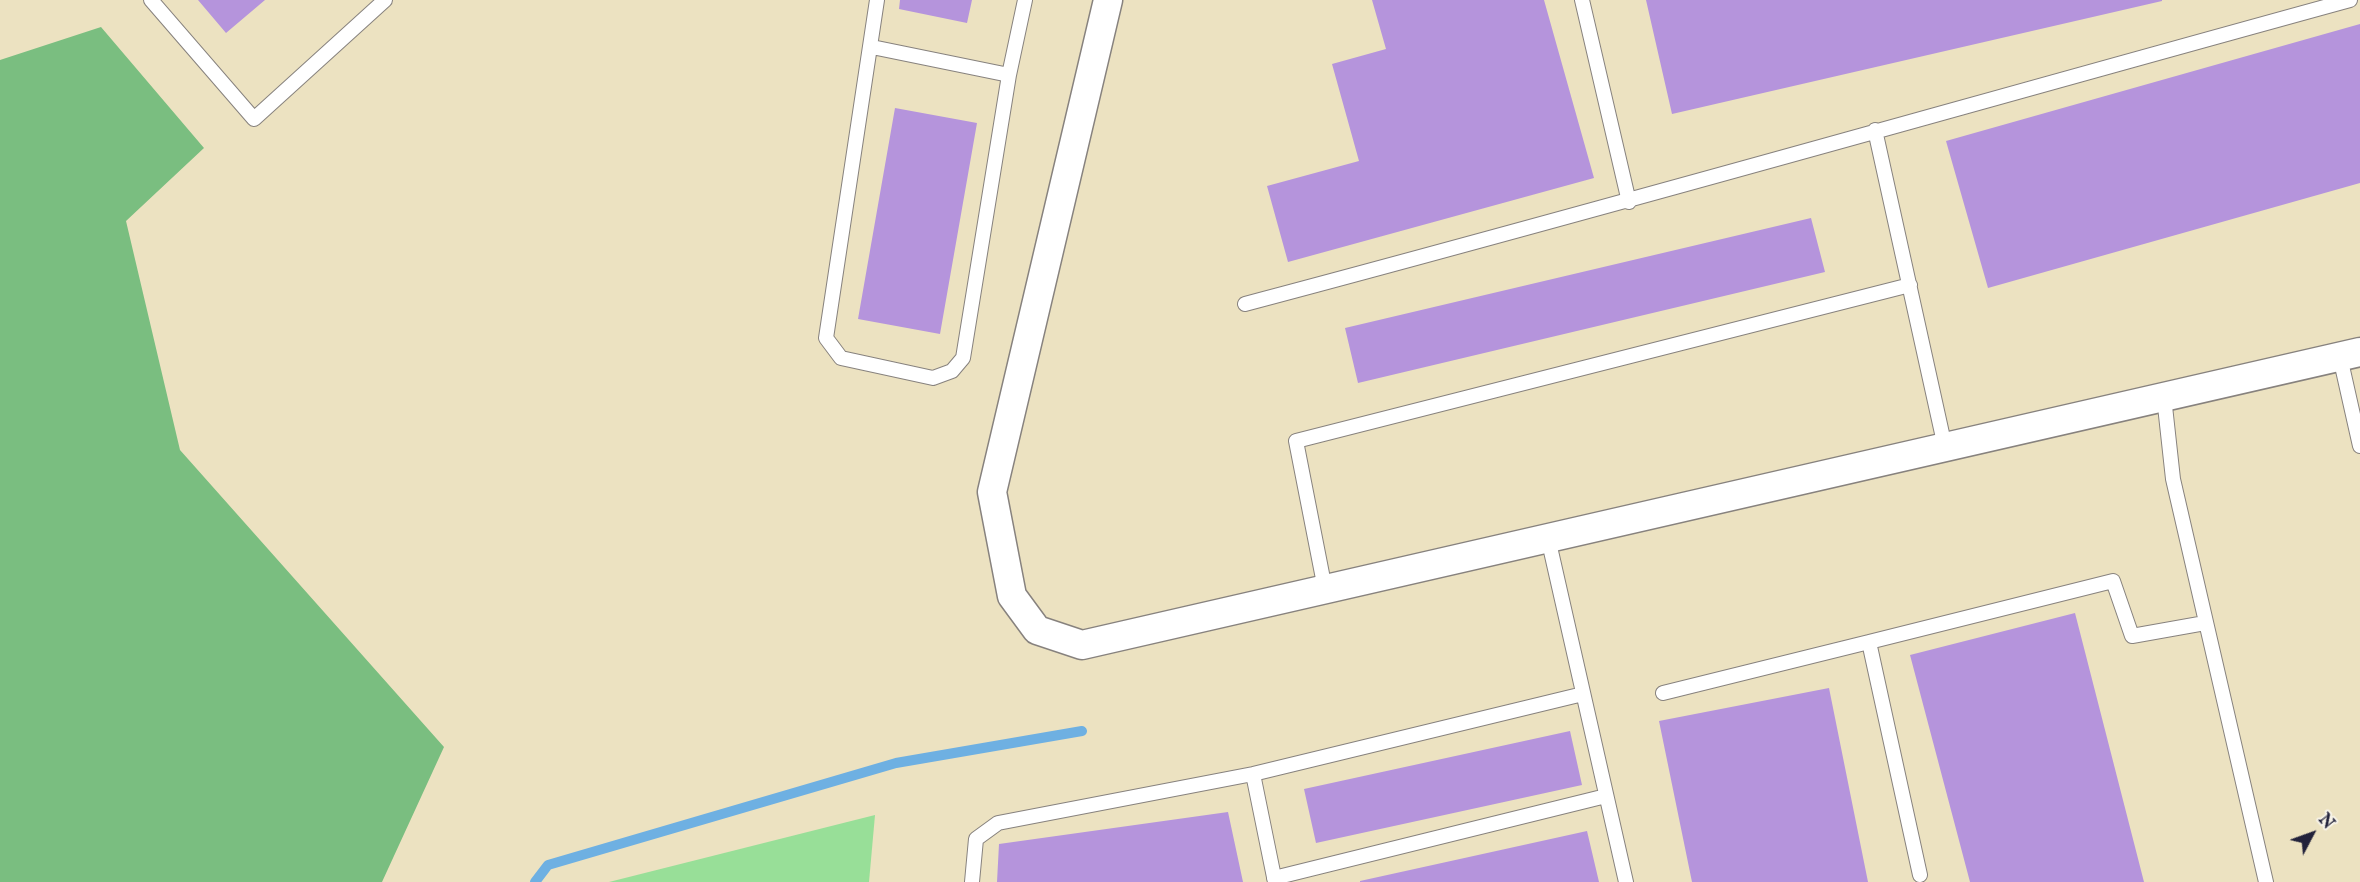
<!DOCTYPE html>
<html>
<head>
<meta charset="utf-8">
<style>
	body { margin:0 }
	#map { position:relative; width:2360px; height:882px; overflow:hidden; background:#ece2c1; font-family:"IM FELL English",serif }
	canvas { display:block }
	.north { position:absolute; left:2282px; top:804px; width:60px; height:60px; -webkit-text-stroke:4px #f7f3e8; paint-order:stroke; rotate:49deg; font-size:16px; font-weight:700; line-height:24px; text-align:center; color:#22223b }
	.north::after { content:''; display:block; margin:auto; width:21px; height:27px; background:#22223b; clip-path:polygon(50% 0,100% 100%,50% 72%,0 100%) }
</style>
</head>
<body>
<div id="map">
<canvas width="2360" height="882"></canvas>
<div class="north">N</div>
</div>
<script>
const g = document.querySelector('canvas').getContext('2d');
g.lineJoin = 'round';
function paint(path, color) { g.fillStyle = color; g.fill(path, 'evenodd'); }
function trace(path, color, width, dash) { g.strokeStyle = color; g.lineWidth = width; g.lineCap = dash ? 'butt' : 'round'; g.setLineDash(dash || []); g.stroke(path); }
paint(new Path2D(`
	M875,815L869,882H609Z`), '#98df98');
paint(new Path2D(`
	M101,27L204,148L126,221L180,450L444,747L382,882H0V60Z`), '#7abe80');
trace(new Path2D(`
	M535,882L548,865L896,763L1082,731`), '#6eb0e2', 10);
paint(new Path2D(`
	M198,0H265L226,33Z
	M900,0H972L967,23L899,9Z
	M1372,0H1544L1594,178L1288,262L1267,186L1359,161L1332,64L1386,49Z
	M1646,0H2162V1L1672,114Z
	M2360,24V183L1988,288L1946,141Z
	M895,108L977,123L940,334L858,319Z
	M1811,218L1825,272L1358,383L1345,328Z
	M2075,613L2144,882H1970L1910,655Z
	M1829,688L1868,882H1692L1659,721Z
	M1570,731L1582,785L1316,843L1304,789Z
	M1228,812L1243,882H997L999,844Z
	M1587,831L1599,882H1360V881Z`), '#b594dc');
const service = new Path2D(`
	M151,0L254,119L385,0
	M877,0L826,338L841,358L933,378L952,371L963,358L1009,75L1025,0
	M1582,0L1629,202
	M872,47L1009,75
	M1875,130L1945,447
	M1245,304C1615,206 1982,101 2350,0
	M2340,357L2360,446
	M2164,397L2173,479L2266,882
	M1548,538L1626,882
	M1325,589L1296,441L1910,285
	M1663,693L1869,642
	M1253,774L1275,882
	M1920,875L1869,642L2113,581L2132,636L2205,623
	M1274,878L1606,796
	M972,882L976,839L998,823L1253,774L1583,694`);
const minor = new Path2D(`
	M1108,0L992,492L1012,596L1037,630L1082,645L2360,352`);
trace(service, '#87827e', 16);
trace(minor, '#87827e', 31);
trace(service, '#fff', 14);
trace(minor, '#fff', 28);
</script>
</body>
</html>
